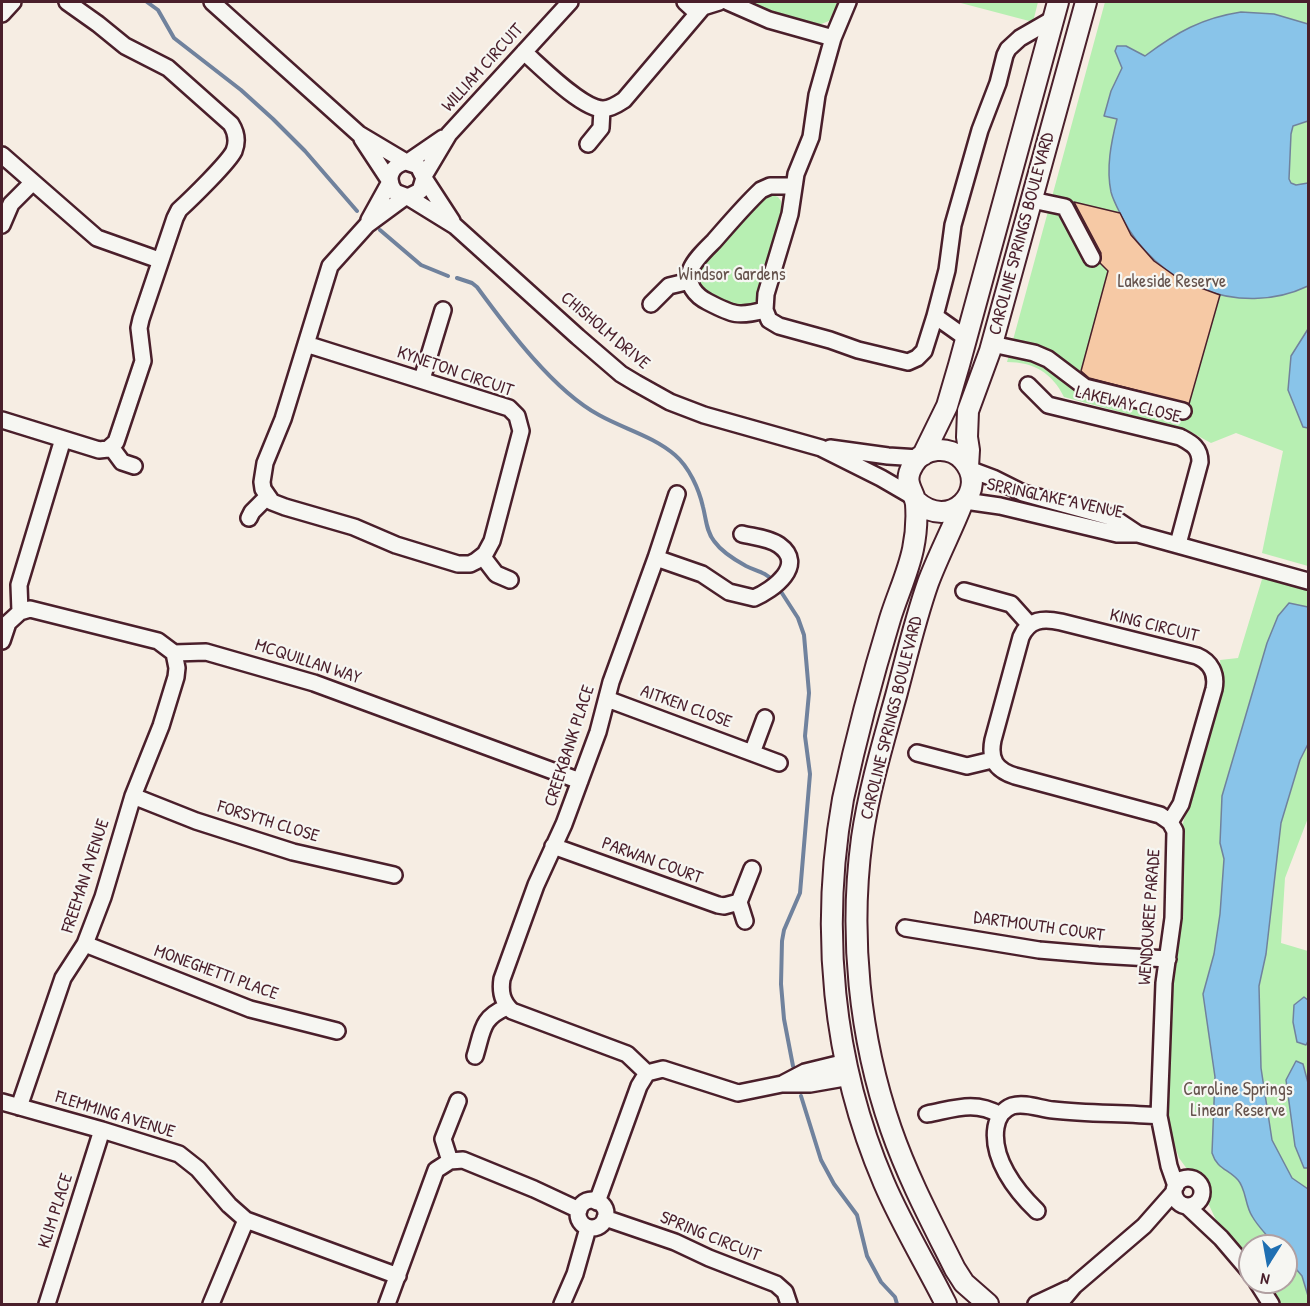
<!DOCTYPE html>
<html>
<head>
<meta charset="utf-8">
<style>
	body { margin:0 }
	#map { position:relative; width:1310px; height:1306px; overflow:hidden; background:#f6ede3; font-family:"Patrick Hand",sans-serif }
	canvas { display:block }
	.frame { position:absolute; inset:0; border:3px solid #4a1f2b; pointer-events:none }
	.north { position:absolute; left:1238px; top:1234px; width:60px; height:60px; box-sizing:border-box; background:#f6f6f2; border:2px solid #b1a0a2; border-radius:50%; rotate:191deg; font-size:16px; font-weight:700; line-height:24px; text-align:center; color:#4a1f2b }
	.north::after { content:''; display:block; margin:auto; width:21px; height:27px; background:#1f6fb2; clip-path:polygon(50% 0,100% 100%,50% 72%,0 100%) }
</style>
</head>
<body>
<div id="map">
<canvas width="1310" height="1306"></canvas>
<div class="frame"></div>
<div class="north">N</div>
</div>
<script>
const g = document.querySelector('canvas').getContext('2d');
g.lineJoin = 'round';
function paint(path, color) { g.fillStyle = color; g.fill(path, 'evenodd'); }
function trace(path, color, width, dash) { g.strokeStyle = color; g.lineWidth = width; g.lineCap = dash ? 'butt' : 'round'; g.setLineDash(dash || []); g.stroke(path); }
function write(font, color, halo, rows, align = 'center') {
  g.font = font + ' "Patrick Hand",sans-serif'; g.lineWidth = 4.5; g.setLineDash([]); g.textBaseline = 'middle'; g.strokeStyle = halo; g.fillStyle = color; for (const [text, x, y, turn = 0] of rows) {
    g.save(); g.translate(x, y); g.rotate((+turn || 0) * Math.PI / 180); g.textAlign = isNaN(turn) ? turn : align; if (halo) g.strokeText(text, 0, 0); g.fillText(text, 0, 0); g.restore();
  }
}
paint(new Path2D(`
	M743,2H838L829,21L816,26L767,13Z
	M957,2H1038L1033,22Z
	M1105,2H1308V566L1262,553L1283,451L1236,433L1211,443L1187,430L1064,397C1052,373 1034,362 1007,362Z
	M770,194L778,197L781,201V211L755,304C738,318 709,298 697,285L698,268L761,198Z
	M1263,576L1308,587V818L1285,878L1281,943L1308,951V1304H1278L1267,1282H1286V1246H1250V1262L1216,1220L1209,1205L1203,1182L1187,1169L1179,1158L1171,1135L1166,1117L1170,988L1181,919L1182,827L1222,679L1220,660L1238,658Z`), '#b7efb2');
const water = new Path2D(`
	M1241,12L1274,14L1308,24V121L1293,126L1291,134L1289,179L1291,183L1296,185L1308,183V286C1239,319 1155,284 1122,217C1118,209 1113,200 1111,192C1106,168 1111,143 1117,119L1104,116L1111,91L1122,68L1115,51L1117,46H1126L1145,56C1177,32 1202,18 1241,12Z
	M1308,329V428L1303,427L1288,390L1291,356Z
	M1289,603L1308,607V744L1300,760L1281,823L1266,954L1259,986L1261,1068L1272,1140L1292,1178L1308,1189V1296L1302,1276L1286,1257V1246H1276C1268,1236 1258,1227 1252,1216C1245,1205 1246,1189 1238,1180C1228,1169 1217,1169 1212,1153L1215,1077L1203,994L1214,954L1220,914L1224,859L1220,843L1222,796L1267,643L1278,616Z
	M1304,997L1308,1000V1041L1306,1045L1297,1042L1293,1022L1294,1005Z
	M1296,1061L1303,1064L1308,1083V1168H1304L1295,1146L1286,1080Z`);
paint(water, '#89c4e9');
trace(water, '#70829d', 1.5);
trace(new Path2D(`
	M147,2L158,10L174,38L241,90L273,119L305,151L357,211
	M380,230L421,265L448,276
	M457,278L472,283L477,287C507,328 554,391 599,415C624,429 653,436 675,455C689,467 699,489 703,507C706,518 706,531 714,541C721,551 735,560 746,566C756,571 766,572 773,581
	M778,587L798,618L804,635L809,693L805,736L810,774L800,893L784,930L782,941L781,984L784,1019L793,1066
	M801,1096L821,1160L834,1184L857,1215L867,1256L881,1282L895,1297L897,1304`), '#70829d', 4);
const building = new Path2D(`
	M1074,202L1120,213L1131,235L1154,261L1182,281L1220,295L1189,404L1089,378L1081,371L1108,271L1100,263L1101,253Z`);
paint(building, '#f6c9a5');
trace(building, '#4a1f2b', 1.5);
const minor = new Path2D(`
	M212,2L359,134L406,162
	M685,2L697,13
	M728,2L769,20L833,38
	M848,2L833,38L817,95L811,137L796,174L790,214L766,294L765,310L769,320L779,326L830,340L858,350L908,362L917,358L924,351L935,316
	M2,14L13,2
	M524,52C540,66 582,109 603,109C610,109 618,104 624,100L703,7L719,2
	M362,139L389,180
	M588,144L601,128L602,109
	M2,155L97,238L159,260
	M408,162L443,138
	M424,176L449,134L570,2
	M424,178L452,221
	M408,197L420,191L424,178L418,166L406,162C391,165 385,179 395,192L408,197L455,226L578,337L621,374L636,383L670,402L704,415L821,448L881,478L912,496
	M1032,200L1065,207L1092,258
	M369,220L390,182
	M2,225L11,204L33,182
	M651,304L669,286L690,281
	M765,310C738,317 733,315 708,302C696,296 685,284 691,269C695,259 706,249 714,241C729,224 744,206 761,190L770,186H793
	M966,338L935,316L947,270L953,225L980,130L998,83L1005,55L1008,49L1020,38L1053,19
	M306,344L509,408L517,416L521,431L492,541L485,554L476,561L470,564H458L396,545L354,527L285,507L272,502L263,489L262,482L265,463L283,419L330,266L367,225L405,197
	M992,344L1034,353L1048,359L1085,387L1183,411
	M422,379L443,310
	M1028,385L1048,405L1180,437C1191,443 1200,447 1200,462L1178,544
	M2,420L99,450L108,449L116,442L143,361L139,328L141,319L175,218L179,210C191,199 228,163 234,151C238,141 236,132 231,124L168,68L125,46L98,24L67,2
	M111,447L122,462L134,466
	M830,448L888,456L919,458
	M969,469L993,478L1023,493L1114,518L1138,534
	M965,501L1000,506L1117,534H1138L1308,581
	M249,518L252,512L267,497
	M483,557L496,574L510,580
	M656,558L702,574L729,592L754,598C773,590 807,565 779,545C769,538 754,537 742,534
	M964,591L1011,604L1029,624
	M20,612L30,609L158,641L174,653L206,652L314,683L580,781
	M2,641L8,623L20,612L19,585L63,439
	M607,699L779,763
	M752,753L765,718
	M917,753L967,766L992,760
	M133,796L196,821L293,852L394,875
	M1170,822L1181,804L1214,689C1217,674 1211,662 1197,656L1061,622C1043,618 1029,619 1021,637L993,740C989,760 996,770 1015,776L1160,815L1170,822L1175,831L1173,918L1164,983L1159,1116L1169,1166L1176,1186
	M553,846L718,905L724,906L739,902
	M745,921L739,902L752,869
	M905,928L1039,950L1098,955L1168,959
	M85,944L250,1009L337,1031
	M475,1056C483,1030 481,1018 507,1007
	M647,1073L627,1054L512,1011C502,1002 500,992 502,979L536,885L564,824L598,732L611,682L656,558L677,494
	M784,1083L805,1072L846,1062
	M2,1102L102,1130L179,1154L198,1169L229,1205L246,1220L398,1276
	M19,1107L63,978L85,944L103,897L133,796L161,726L176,677L177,668L174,653
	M927,1114C954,1109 975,1100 1000,1115
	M450,1161L443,1139L458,1101
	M1174 1192a14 14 0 1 1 28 0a14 14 0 1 1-28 0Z
	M578 1214a14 14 0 1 1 28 0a14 14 0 1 1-28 0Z
	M597,1202L639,1086L647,1073L663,1069L738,1093L782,1084H810L850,1077
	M1188,1207L1221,1238L1250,1272
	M1037,1211C1015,1190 991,1158 996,1127C998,1117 1002,1110 1012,1106C1025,1102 1041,1109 1053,1110C1088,1114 1124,1113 1159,1116
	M605,1218L675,1242L709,1258L776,1284L785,1292L789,1304
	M1257,1282L1271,1304
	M47,1304L102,1130
	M211,1304L246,1220
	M387,1304L436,1170L450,1161L463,1160L534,1189L579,1210
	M562,1304L575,1274L588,1228
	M1036,1304L1068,1289
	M1059,1304L1074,1286L1144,1226L1174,1192`);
const major = new Path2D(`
	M923,455L947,406L959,365L1058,2
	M968,467L969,450L967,437L968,411L990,351L1086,2
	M916,501C950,532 990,490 963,460C950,445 923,447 913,465C902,483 914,490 916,504C917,518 916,535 913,549C908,573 897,596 890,619C872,678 856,739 843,799C820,928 832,1062 884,1183C902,1225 926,1264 946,1304
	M962,504C952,530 938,556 928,583C915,620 906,659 896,696C883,743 869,790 862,838C849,934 859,1037 891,1129C908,1178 932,1223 955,1269L964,1283L988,1304`);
trace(minor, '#4a1f2b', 20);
trace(major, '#4a1f2b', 24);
trace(minor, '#f6f6f2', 15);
trace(major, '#f6f6f2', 20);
write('18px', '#4a1f2b', '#f6f6f2', [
	["WILLIAM CIRCUIT",483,68,-48],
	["CAROLINE SPRINGS BOULEVARD",1022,234,-75],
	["CHISHOLM DRIVE",605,331,40],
	["KYNETON CIRCUIT",455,372,19],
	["LAKEWAY CLOSE",1128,405,14],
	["SPRINGLAKE AVENUE",1055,499,12],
	["KING CIRCUIT",1154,626,14],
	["MCQUILLAN WAY",308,662,18],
	["AITKEN CLOSE",686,707,20],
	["CAROLINE SPRINGS BOULEVARD",892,718,-76],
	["CREEKBANK PLACE",570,746,-72],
	["FORSYTH CLOSE",268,822,17],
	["PARWAN COURT",652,861,20],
	["FREEMAN AVENUE",86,876,-72],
	["WENDOUREE PARADE",1150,917,-86],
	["DARTMOUTH COURT",1039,927,8],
	["MONEGHETTI PLACE",216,973,20],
	["FLEMMING AVENUE",115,1115,17],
	["KLIM PLACE",56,1211,-72],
	["SPRING CIRCUIT",710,1237,22]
]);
write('18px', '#65534d', '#f6f6f2', [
	["Windsor Gardens",732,275],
	["Lakeside Reserve",1172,282],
	["Caroline Springs",1238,1090],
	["Linear Reserve",1238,1111]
]);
</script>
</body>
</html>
